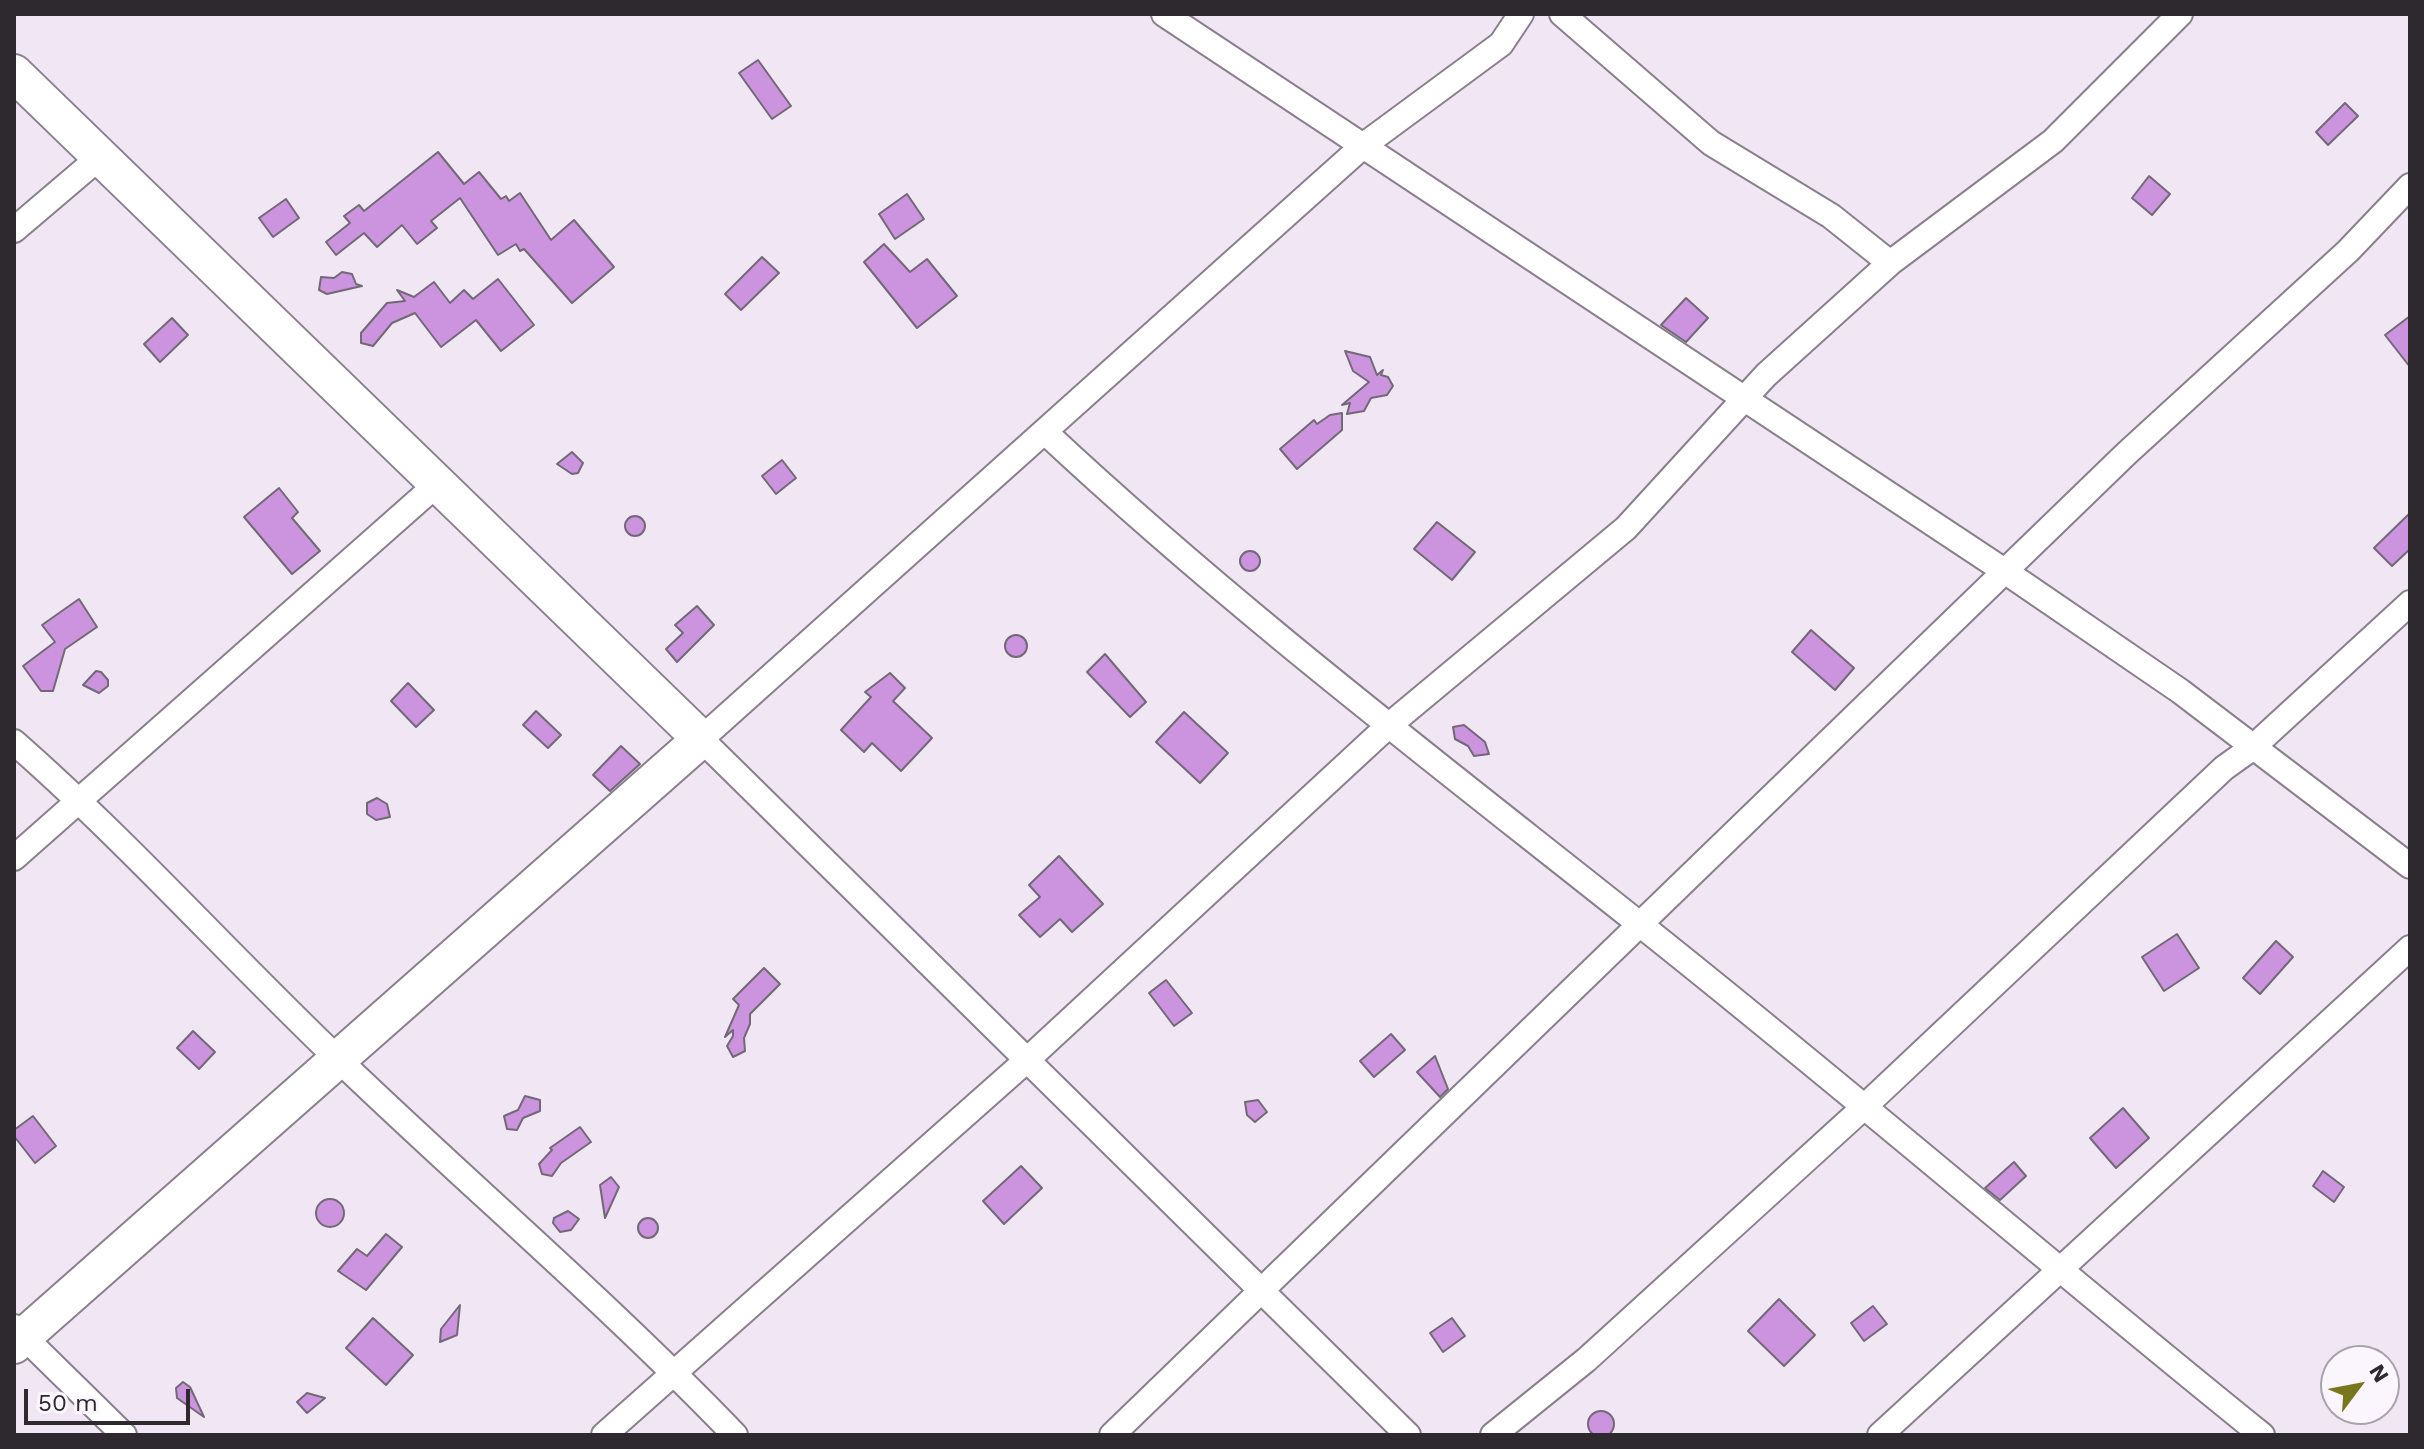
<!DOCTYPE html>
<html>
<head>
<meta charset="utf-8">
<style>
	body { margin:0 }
	#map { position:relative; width:2424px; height:1449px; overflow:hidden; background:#f1e6f4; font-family:"Work Sans",sans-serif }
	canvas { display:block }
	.frame { position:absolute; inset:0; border:16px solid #2d292e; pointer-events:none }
	.north { position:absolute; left:2320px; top:1345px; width:80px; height:80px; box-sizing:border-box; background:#fbf5fe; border:2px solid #a9a3ab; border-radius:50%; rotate:58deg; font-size:22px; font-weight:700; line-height:32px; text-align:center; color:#2d292e }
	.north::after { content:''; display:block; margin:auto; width:28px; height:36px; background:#79771d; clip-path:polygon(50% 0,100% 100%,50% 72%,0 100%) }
	.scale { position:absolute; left:24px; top:1389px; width:166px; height:36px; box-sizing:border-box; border:4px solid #2d292e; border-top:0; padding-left:10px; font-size:24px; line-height:28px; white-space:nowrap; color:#2d292e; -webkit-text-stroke:6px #fbf5fe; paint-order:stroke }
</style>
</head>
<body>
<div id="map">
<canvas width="2424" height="1449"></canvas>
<div class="frame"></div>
<div class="north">N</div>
<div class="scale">50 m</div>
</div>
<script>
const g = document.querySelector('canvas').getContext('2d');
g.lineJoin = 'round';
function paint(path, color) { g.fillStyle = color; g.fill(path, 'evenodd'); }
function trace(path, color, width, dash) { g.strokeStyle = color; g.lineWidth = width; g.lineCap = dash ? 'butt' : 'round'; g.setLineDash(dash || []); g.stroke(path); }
const building = new Path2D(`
	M758,60L791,106L772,119L739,73Z
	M2345,103L2358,116L2328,145L2316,132Z
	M438,152L464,184L479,172L501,199L506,196L509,201L520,193L551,240L574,220L614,267L572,303L524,249L520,251L516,244L498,255L460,198L431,221L437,228L417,244L402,225L377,247L364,233L336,255L326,242L350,223L344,216L359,205L364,211Z
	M2149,176L2170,194L2152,215L2132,198Z
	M907,194L924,219L895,239L879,214Z
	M286,199L299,218L273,237L259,218Z
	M884,244L910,272L927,259L957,296L917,328L864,262Z
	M762,257L779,273L741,310L725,294Z
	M342,272L352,274L356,284L362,286L327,294L319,290L321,277L334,278Z
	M498,279L534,325L501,351L476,320L441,347L415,313L392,323L373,346L361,343V333L387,303L405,301L397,290L414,297L434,282L450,303L464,290L473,299Z
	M1686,298L1708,318L1686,342L1661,325Z
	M2410,316V367L2385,335Z
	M172,318L188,335L160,362L144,344Z
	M1345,351L1370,357L1377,375L1383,370L1381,375L1388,377L1393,386L1387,395L1371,398L1364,411L1347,414L1350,403L1342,405L1369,382L1353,371Z
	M1342,413V430L1297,469L1280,449L1314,420L1317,424L1330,415Z
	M572,452L583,463L578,473L572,474L557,464Z
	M782,460L796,478L776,494L762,476Z
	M279,488L298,512L292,518L320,551L292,574L244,517Z
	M2410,513V549L2392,566L2374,548Z
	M625 526a10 10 0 1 1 20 0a10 10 0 1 1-20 0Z
	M1437,522L1475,552L1452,580L1414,549Z
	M1240 561a10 10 0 1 1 20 0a10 10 0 1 1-20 0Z
	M79,599L97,627L65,649L53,691H41L23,666L55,642L42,625Z
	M697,606L714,625L677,662L666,649L683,633L675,625Z
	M1811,630L1854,668L1835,690L1792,652Z
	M1005 646a11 11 0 1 1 22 0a11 11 0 1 1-22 0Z
	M1105,654L1146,702L1130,717L1087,672Z
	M96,671L101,672L108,680V686L99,693L83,685Z
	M890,673L905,688L893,701L932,738L901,771L872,743L864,752L841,730L871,697L865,692Z
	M408,683L434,710L416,727L391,701Z
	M536,711L561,735L548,748L523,725Z
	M1184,712L1228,753L1200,783L1156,742Z
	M1464,725L1485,742L1489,754L1474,756L1468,746L1455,739L1453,727Z
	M621,746L640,764L610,791L593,775Z
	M377,798L387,804L390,817L376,820L367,814V803Z
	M1059,856L1103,904L1072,932L1060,919L1040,937L1019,915L1040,897L1029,885Z
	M2177,934L2199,968L2164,991L2142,957Z
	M2276,941L2293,957L2260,994L2243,978Z
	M764,968L780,984L750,1014V1024L744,1038L745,1051L733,1057L727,1046L733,1036V1030L725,1037L739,1005L733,999Z
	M1166,980L1192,1013L1174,1026L1149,993Z
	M193,1031L215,1052L199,1069L177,1048Z
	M1391,1034L1405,1050L1374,1077L1360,1061Z
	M1435,1056L1448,1089L1440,1097L1417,1072Z
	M525,1096L540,1100V1111L523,1118L517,1130L507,1129L504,1116L518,1110Z
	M1258,1100L1267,1112L1255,1122L1247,1115L1245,1102Z
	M2123,1108L2149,1138L2116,1168L2090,1138Z
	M33,1116L56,1146L35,1163L14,1136V1130Z
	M580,1127L591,1142L561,1163L552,1176L542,1174L539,1164L552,1150L550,1148Z
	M2014,1162L2026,1176L2000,1200L1985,1188Z
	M1021,1166L1042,1188L1004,1224L983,1201Z
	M2323,1171L2344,1187L2334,1202L2313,1186Z
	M611,1177L619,1187L605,1218L600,1185Z
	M316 1213a14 14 0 1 1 28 0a14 14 0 1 1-28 0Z
	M568,1211L579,1219L571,1230L560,1232L553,1223L554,1218Z
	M638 1228a10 10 0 1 1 20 0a10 10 0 1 1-20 0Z
	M386,1234L402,1247L366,1290L338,1271L357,1249L367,1256Z
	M1779,1299L1815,1335L1784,1366L1748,1331Z
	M460,1305L457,1335L440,1342L441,1329Z
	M1873,1306L1887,1324L1864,1341L1851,1323Z
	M373,1318L413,1355L386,1385L346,1348Z
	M1452,1318L1465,1336L1443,1352L1430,1333Z
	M183,1382L190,1387L204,1417L177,1398L176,1388Z
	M307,1393L325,1398L307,1413L297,1402Z
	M1588 1424a13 13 0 1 1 26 0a13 13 0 1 1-26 0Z`);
paint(building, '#cc93df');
trace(building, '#726976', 2);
const street = new Path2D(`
	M1164,14L2006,572L2180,691L2410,866
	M1562,14L1711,143L1831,216L1890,263
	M14,230L101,156
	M1045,432C1232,607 1437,763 1637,922C1848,1089 2052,1266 2262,1435
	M14,742C128,842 229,955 339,1060C470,1186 609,1304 735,1435
	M14,858L436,485
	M14,1327L124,1435
	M604,1435L1027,1060L1387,727L1626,528L1766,375L1890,263L2053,141L2180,14
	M1112,1435L2127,453L2348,251L2410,186
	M1408,1435L701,739L1364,145L1501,44L1521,14
	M1493,1435L1586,1360L1864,1107L2224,768L2252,748L2410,603
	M1880,1435L2410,948`);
const secondary = new Path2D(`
	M14,73L701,739L14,1345`);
trace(street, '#8a808d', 28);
trace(secondary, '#8a808d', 40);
trace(street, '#fff', 24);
trace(secondary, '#fff', 36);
</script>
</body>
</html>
